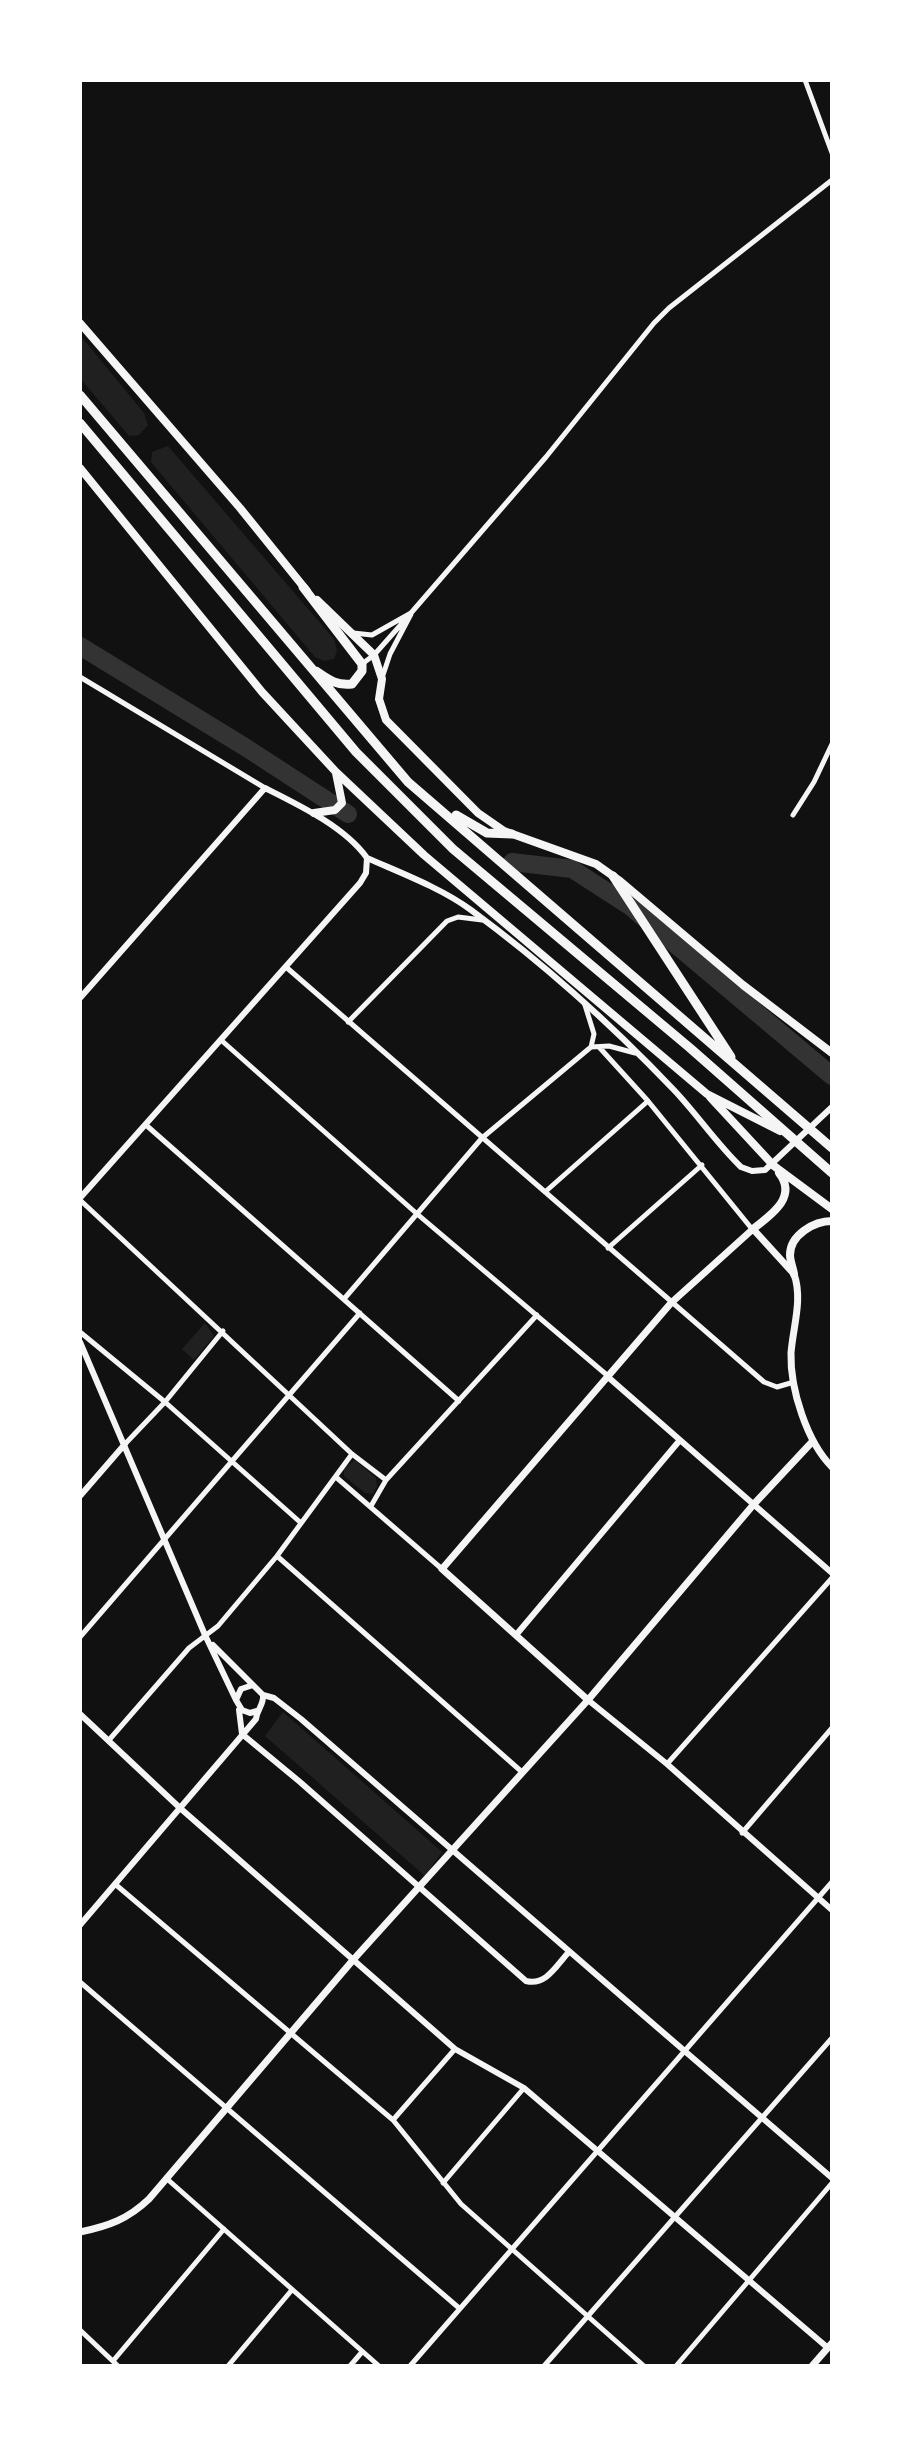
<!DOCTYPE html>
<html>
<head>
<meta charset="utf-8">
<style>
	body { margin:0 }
	#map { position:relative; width:912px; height:2446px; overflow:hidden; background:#111; font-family:"IBM Plex Serif",serif }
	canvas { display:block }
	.frame { position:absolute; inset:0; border:82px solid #fff; pointer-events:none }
</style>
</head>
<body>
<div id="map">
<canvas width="912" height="2446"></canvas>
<div class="frame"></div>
</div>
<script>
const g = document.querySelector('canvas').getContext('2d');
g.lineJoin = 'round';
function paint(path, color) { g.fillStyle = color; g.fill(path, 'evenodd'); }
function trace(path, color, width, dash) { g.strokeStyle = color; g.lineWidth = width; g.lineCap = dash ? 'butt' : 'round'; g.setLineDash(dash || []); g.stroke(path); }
paint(new Path2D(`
	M80,335L144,413L148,425L139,435L129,436L80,378Z
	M168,446L334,639L337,651L334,659L324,661L315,657L151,462L152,452Z
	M205,1323L214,1336L194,1360L182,1349Z
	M355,1460L376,1478L377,1487L372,1494L365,1493L344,1476V1468Z
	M283,1712L442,1852L425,1876L265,1736Z`), '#202020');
trace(new Path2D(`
	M80,646L245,747L348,814
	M512,862L572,869L631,907L832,1076`), '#333', 18);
trace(new Path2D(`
	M805,80L832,153
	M353,633L372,635L411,613L546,457L654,323L669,308L832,180
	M362,664L374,655L405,620
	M80,677L265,788
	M382,678L390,654L411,614
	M793,815L814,782L832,744
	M286,967L764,1382L777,1387L794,1382
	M584,1002L594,1034L591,1047
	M348,1022L447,921L458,917L482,920
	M221,1040L416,1213L608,1376
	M599,1047L648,1101L752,1229
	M146,1125L459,1401
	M545,1192L648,1101
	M80,1200L352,1454L386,1480
	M608,1248L702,1165
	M344,1299L482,1138L591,1047L609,1046L635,1053
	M80,1332L165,1402L301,1523
	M125,1444L165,1402L223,1331
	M337,1478L442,1569
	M371,1506L386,1480L537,1315
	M277,1556L522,1772
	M80,1637L360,1313
	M109,1740L189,1648L218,1626L277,1556L352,1454
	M667,1764L832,1578
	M742,1833L832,1728
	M115,1884L393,2120L461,2204L644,2366
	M80,1982L459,2308
	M393,2120L455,2049
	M166,2178L379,2366
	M443,2183L524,2088
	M80,2330L118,2366
	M113,2361L224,2229
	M228,2366L291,2291
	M350,2366L362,2352
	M410,2366L832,1882
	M544,2366L832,2038
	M676,2366L832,2183`), '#f5f5f5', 5);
trace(new Path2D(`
	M367,858C401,873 441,888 471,910C543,963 611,1024 673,1089C697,1114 716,1143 741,1167L752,1171L765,1170L832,1107
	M80,998L265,788C299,805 345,827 367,858L366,873L360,883L80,1198
	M80,1342L205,1635L236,1700
	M608,1377L832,1573
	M80,1496L125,1444
	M516,1635L680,1440
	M213,1645L263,1695
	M253,1685L241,1689L236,1700L242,1710L250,1713L257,1711
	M263,1695L274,1698L301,1719C477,1873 655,2025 832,2178
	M588,1700L667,1764L832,1910
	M239,1710L242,1734
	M80,1714L180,1808L455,2049L524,2088L828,2348
	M242,1734L300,1782L526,1981C546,1986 556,1966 568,1953
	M80,1925L256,1719C257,1709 264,1705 263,1695`), '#f5f5f5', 6);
trace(new Path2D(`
	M588,1700L442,1569L671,1303L753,1229L794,1274C803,1299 793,1327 791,1353C790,1389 807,1442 832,1467
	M80,2232C109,2226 128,2219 149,2199L353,1960L588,1700L754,1504L812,1442
	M812,2366L832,2343`), '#f5f5f5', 7);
trace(new Path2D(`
	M80,323L240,508L307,591
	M80,468L262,692L336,772L424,855L707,1094L780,1131
	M317,600L374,655L382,679L379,699L386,720L478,813L504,831L596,864L620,881L743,985L832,1053
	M314,813L335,810L342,803L336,773
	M710,1097L774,1166L832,1209
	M753,1229C771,1215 798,1197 779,1173
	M794,1274C793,1268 790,1261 790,1255C790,1235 814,1221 832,1221`), '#f5f5f5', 8);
trace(new Path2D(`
	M80,395L408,782L832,1148
	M80,423L356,752L453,849L690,1048L832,1173
	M303,587L362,664V671L352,684C337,686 329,680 316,671
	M456,815L487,833L512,834
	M613,876L731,1057`), '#f5f5f5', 9);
</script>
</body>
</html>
